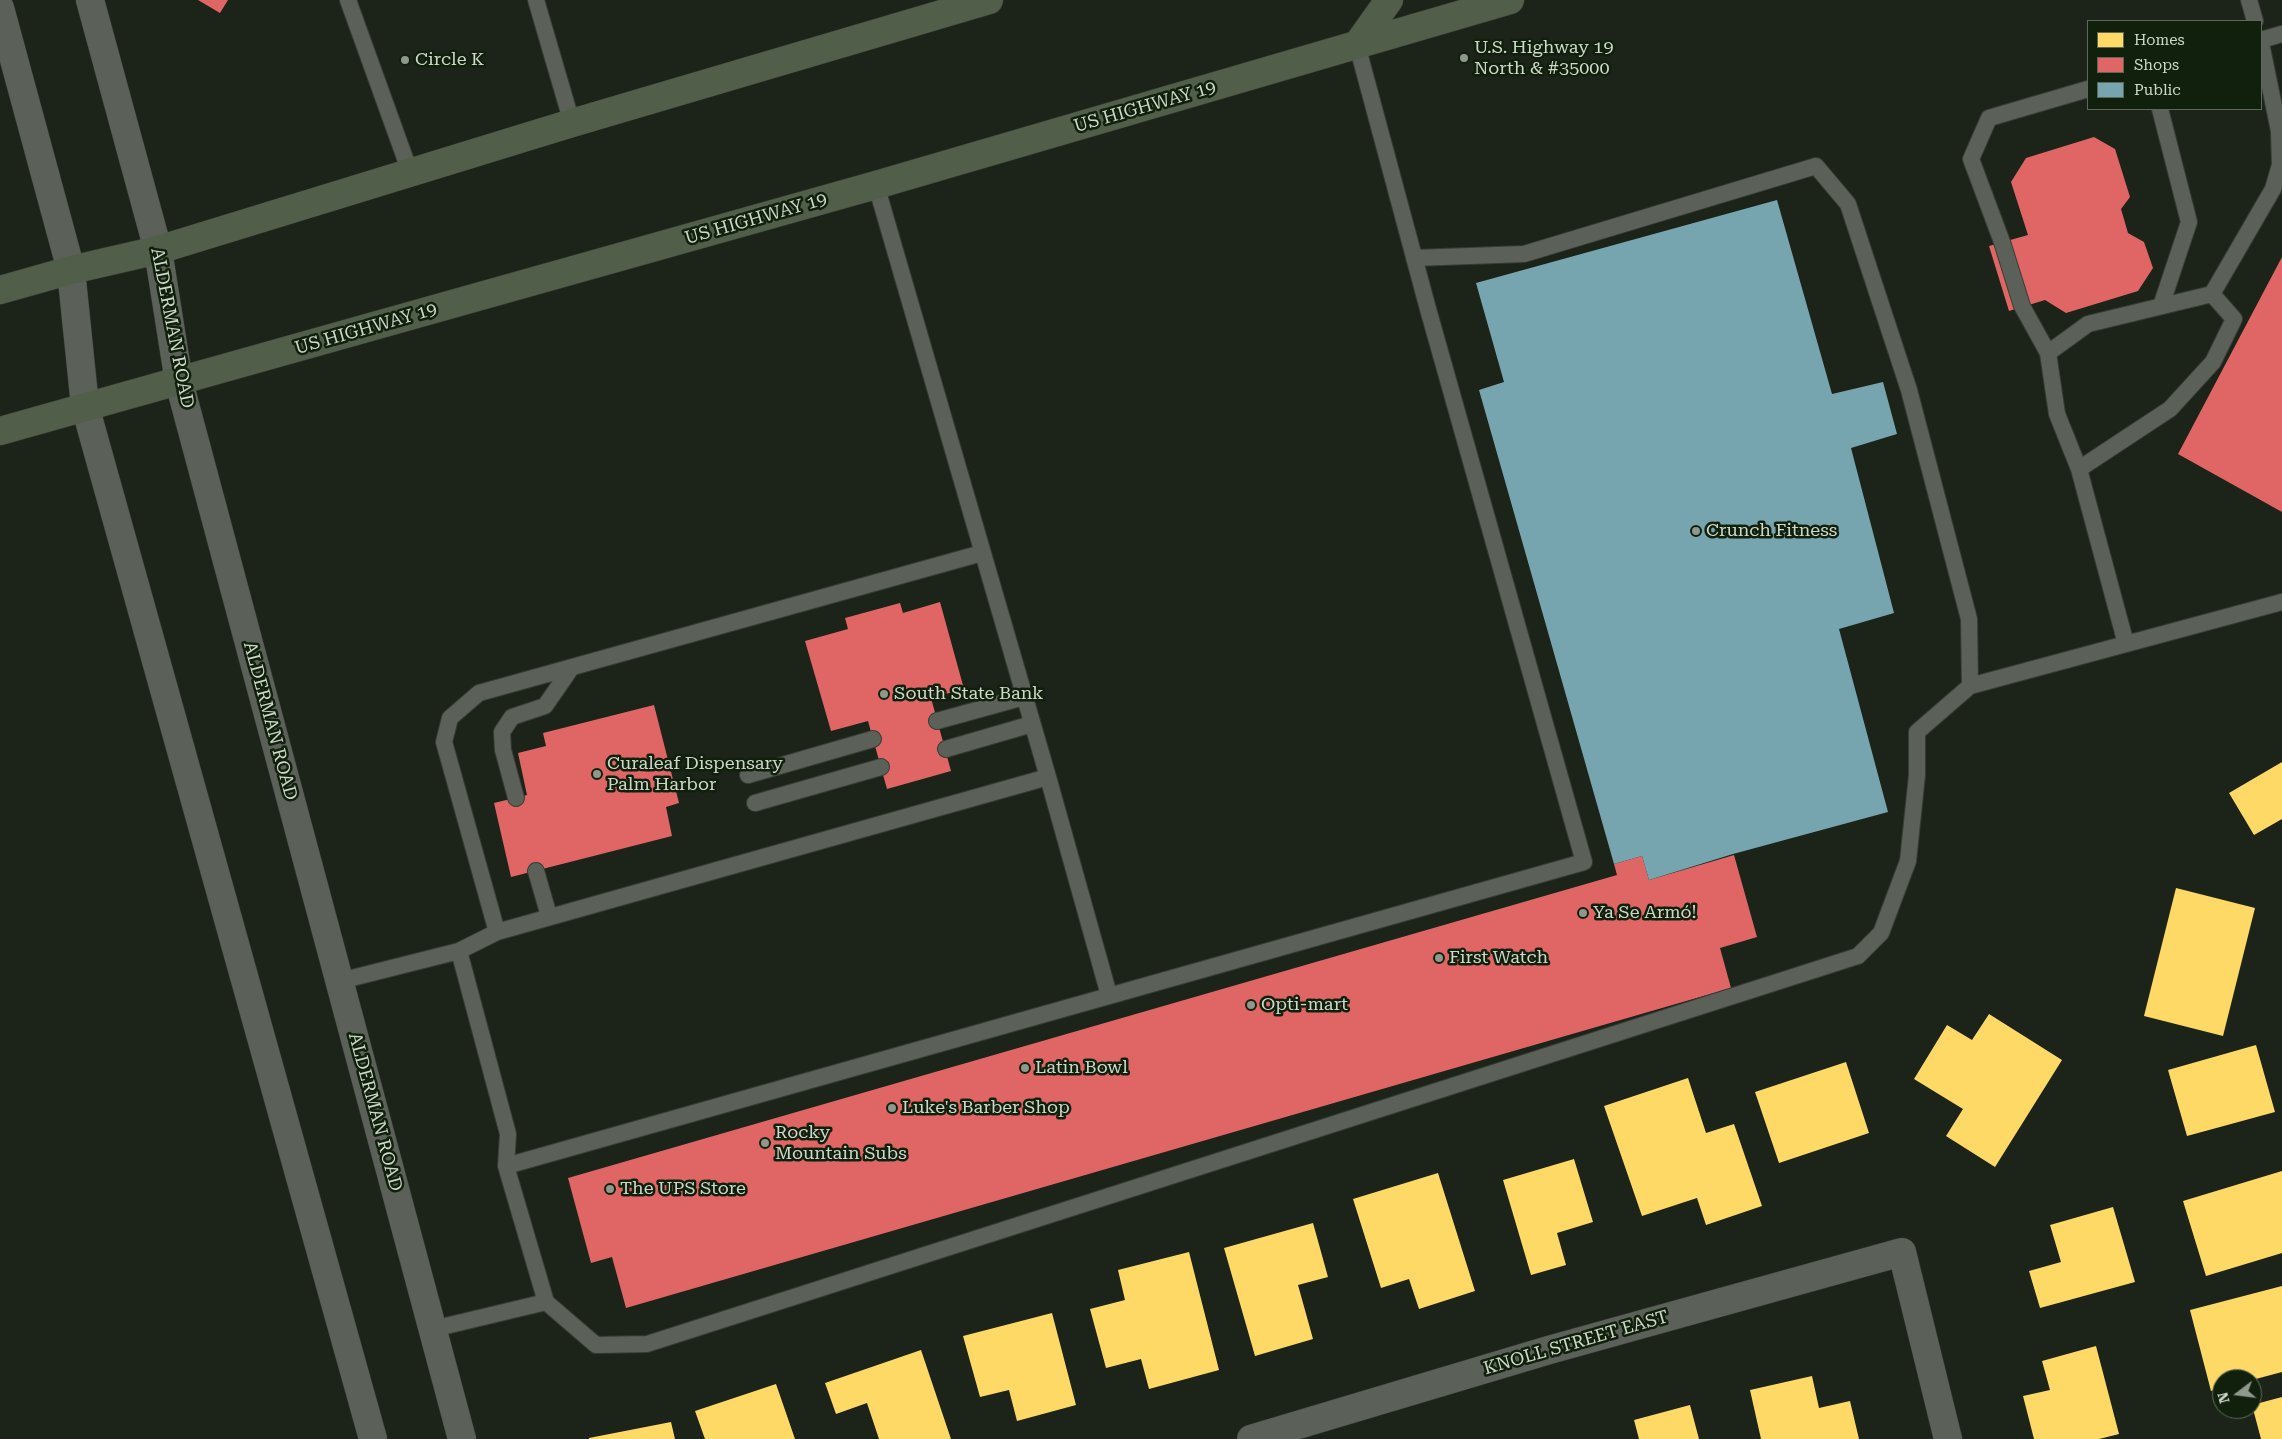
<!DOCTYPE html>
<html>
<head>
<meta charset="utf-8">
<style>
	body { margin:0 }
	#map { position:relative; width:2282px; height:1439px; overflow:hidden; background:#1c241a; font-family:"Roboto Serif",serif }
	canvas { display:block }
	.legend { position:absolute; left:2087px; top:20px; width:175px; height:90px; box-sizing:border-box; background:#11200c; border:1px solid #5c6958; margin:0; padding:6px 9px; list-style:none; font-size:15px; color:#cdd7ca }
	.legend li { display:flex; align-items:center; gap:10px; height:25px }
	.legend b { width:25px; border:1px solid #5c6958 }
	.north { position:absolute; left:2212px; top:1369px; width:50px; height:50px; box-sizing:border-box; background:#11200c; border:1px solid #5c6958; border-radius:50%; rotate:255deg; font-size:14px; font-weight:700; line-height:20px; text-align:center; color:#cdd7ca }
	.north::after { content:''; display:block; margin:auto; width:18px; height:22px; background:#8f988c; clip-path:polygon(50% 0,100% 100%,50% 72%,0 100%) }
</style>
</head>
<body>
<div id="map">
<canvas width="2282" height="1439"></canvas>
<ul class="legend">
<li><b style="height:14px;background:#ffd966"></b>Homes</li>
<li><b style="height:14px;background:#e06666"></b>Shops</li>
<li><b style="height:14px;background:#76a5af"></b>Public</li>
</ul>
<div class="north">N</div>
</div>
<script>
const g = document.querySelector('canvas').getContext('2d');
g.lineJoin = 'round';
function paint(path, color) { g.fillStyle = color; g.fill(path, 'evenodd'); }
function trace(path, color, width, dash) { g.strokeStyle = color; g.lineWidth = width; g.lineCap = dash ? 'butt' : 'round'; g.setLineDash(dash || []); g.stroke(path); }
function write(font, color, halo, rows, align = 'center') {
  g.font = font + ' "Roboto Serif",serif'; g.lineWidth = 5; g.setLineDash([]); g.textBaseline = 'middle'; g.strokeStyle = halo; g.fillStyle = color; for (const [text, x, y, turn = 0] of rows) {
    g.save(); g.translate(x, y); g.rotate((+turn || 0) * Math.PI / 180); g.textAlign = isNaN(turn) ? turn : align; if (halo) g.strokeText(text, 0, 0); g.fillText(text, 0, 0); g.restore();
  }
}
paint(new Path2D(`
	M2282,762V819L2254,835L2229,793Z
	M2176,888L2255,908L2223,1036L2144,1016Z
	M1989,1014L2062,1060L1995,1167L1946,1136L1963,1109L1914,1079L1947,1025L1972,1040Z
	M2256,1045L2275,1112L2187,1136L2168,1070Z
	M1846,1062L1869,1133L1779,1163L1755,1092Z
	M1688,1078L1706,1133L1734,1124L1762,1206L1706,1225L1697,1198L1642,1216L1604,1106Z
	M1574,1159L1593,1222L1557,1233L1566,1265L1531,1275L1503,1180Z
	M2282,1171V1253L2206,1276L2183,1201Z
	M1438,1173L1475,1291L1419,1309L1409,1279L1381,1288L1353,1199Z
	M2113,1207L2135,1282L2040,1308L2029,1271L2061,1262L2050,1225Z
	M1313,1223L1328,1277L1298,1285L1313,1339L1255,1356L1224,1248Z
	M1189,1252L1219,1370L1149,1389L1141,1359L1106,1368L1090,1309L1125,1300L1118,1270Z
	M2282,1286V1372L2252,1380L2222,1379V1388L2211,1391L2190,1310Z
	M1052,1313L1076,1405L1017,1421L1009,1390L980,1397L963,1336Z
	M2096,1346L2119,1434L2099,1439H2034L2023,1396L2050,1390L2042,1361Z
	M921,1350L951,1439H879L867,1403L836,1414L825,1383Z
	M1812,1376L1819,1408L1850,1401L1859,1439H1761L1750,1390Z
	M776,1384L795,1439H705L695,1411Z
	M2282,1397V1439H2261L2252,1405Z
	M1690,1405L1699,1439H1639L1634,1420Z
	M671,1422L675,1439H589V1438Z`), '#ffd966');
paint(new Path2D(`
	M198,0H228L220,13Z
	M2094,137L2115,149L2130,197L2121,209L2128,233L2144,242L2153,268L2138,291L2066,313L2045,300L2009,311L1989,246L2028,235L2011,182L2026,158Z
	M2282,257V512L2178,454Z
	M940,602L964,689L931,698L951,771L887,789L868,721L831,731L805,641L848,629L845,618L900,603L903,613Z
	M654,705L679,803L666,807L672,836L511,877L494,803L527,795L518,753L546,746L543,733Z
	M1734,855L1757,937L1720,948L1731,988L626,1308L612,1257L591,1263L568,1178L1617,875L1614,864L1642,856L1649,880Z`), '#e06666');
paint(new Path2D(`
	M1777,200L1832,394L1883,382L1897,434L1851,448L1894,613L1839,629L1888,812L1733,854L1649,880L1642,856L1614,864L1479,390L1504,382L1476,283Z`), '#76a5af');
const lane = new Path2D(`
	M348,0L410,172
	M536,0L572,123
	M2249,0L2255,21
	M2261,40L2282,34
	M2261,43L2279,131L2282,132
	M2160,109L2189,222L2161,306
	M876,185L1048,777
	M1414,258L1524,254L1816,166L1848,204L1909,390L1969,619L1970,686
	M2212,294L2273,189L2280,165L2279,131
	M2048,353L2022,306L2002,242L1971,159L1989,118L2088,89
	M2079,469L2170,409L2213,362L2234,319L2212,294L2088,324L2048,353L2057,414L2079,469L2126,644
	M937,721L1024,697
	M946,749L1032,724
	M748,775L873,739
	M516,798L503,750L502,732L512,717L545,706L572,667
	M755,803L881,767
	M536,871L549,916
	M497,932L444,742L450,718L479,693L982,553
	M459,951L497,932L1048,777L1109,995
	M340,981L459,951L508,1134L506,1166
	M546,1302L596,1345L647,1344L1858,956L1881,933L1908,861L1917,775V732L1970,686L2282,602
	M433,1329L546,1302L506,1166L1584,862L1428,309L1357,45`);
const street = new Path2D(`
	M1251,1439L1549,1350L1902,1252L1948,1439`);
const secondary = new Path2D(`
	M90,0L158,250L179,382L462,1439
	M0,8L71,270L85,406L373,1439`);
const highway = new Path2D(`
	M1357,45L1389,0
	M0,290L71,270L158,250L572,123L989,0
	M0,431L876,185L1510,0`);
trace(lane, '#373d35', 18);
trace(street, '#373d35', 29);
trace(secondary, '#373d35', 29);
trace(highway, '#373d35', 29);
trace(lane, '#5b6159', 16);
trace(street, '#5b6159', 28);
trace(secondary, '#5b6159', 28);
trace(highway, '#505e4a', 28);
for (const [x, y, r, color] of [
	[1464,58,5,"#8f988c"],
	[405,60,5,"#8f988c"],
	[1696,531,5,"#8f988c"],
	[884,694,5,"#8f988c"],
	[597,774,5,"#8f988c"],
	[1583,913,5,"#8f988c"],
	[1439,958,5,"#8f988c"],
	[1251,1005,5,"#8f988c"],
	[1025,1068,5,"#8f988c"],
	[892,1108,5,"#8f988c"],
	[765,1143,5,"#8f988c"],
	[610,1189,5,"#8f988c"]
]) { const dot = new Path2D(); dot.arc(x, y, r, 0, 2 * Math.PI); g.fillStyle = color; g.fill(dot); trace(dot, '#11200c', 2); }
write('18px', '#cdd7ca', '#11200c', [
	["U.S. Highway 19",1474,48],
	["North & #35000",1474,69],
	["Circle K",415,60],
	["Crunch Fitness",1706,531],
	["South State Bank",894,694],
	["Curaleaf Dispensary",607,764],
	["Palm Harbor",607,785],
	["Ya Se Armó!",1593,913],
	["First Watch",1449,958],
	["Opti-mart",1261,1005],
	["Latin Bowl",1035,1068],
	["Luke's Barber Shop",902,1108],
	["Rocky",775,1133],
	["Mountain Subs",775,1154],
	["The UPS Store",620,1189]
], 'left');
write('18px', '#cdd7ca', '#11200c', [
	["US HIGHWAY 19",1145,107,-16],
	["US HIGHWAY 19",756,219,-16],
	["ALDERMAN ROAD",172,328,79],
	["US HIGHWAY 19",366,329,-16],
	["ALDERMAN ROAD",270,721,75],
	["ALDERMAN ROAD",375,1112,75],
	["KNOLL STREET EAST",1576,1343,-16]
]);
</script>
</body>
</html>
